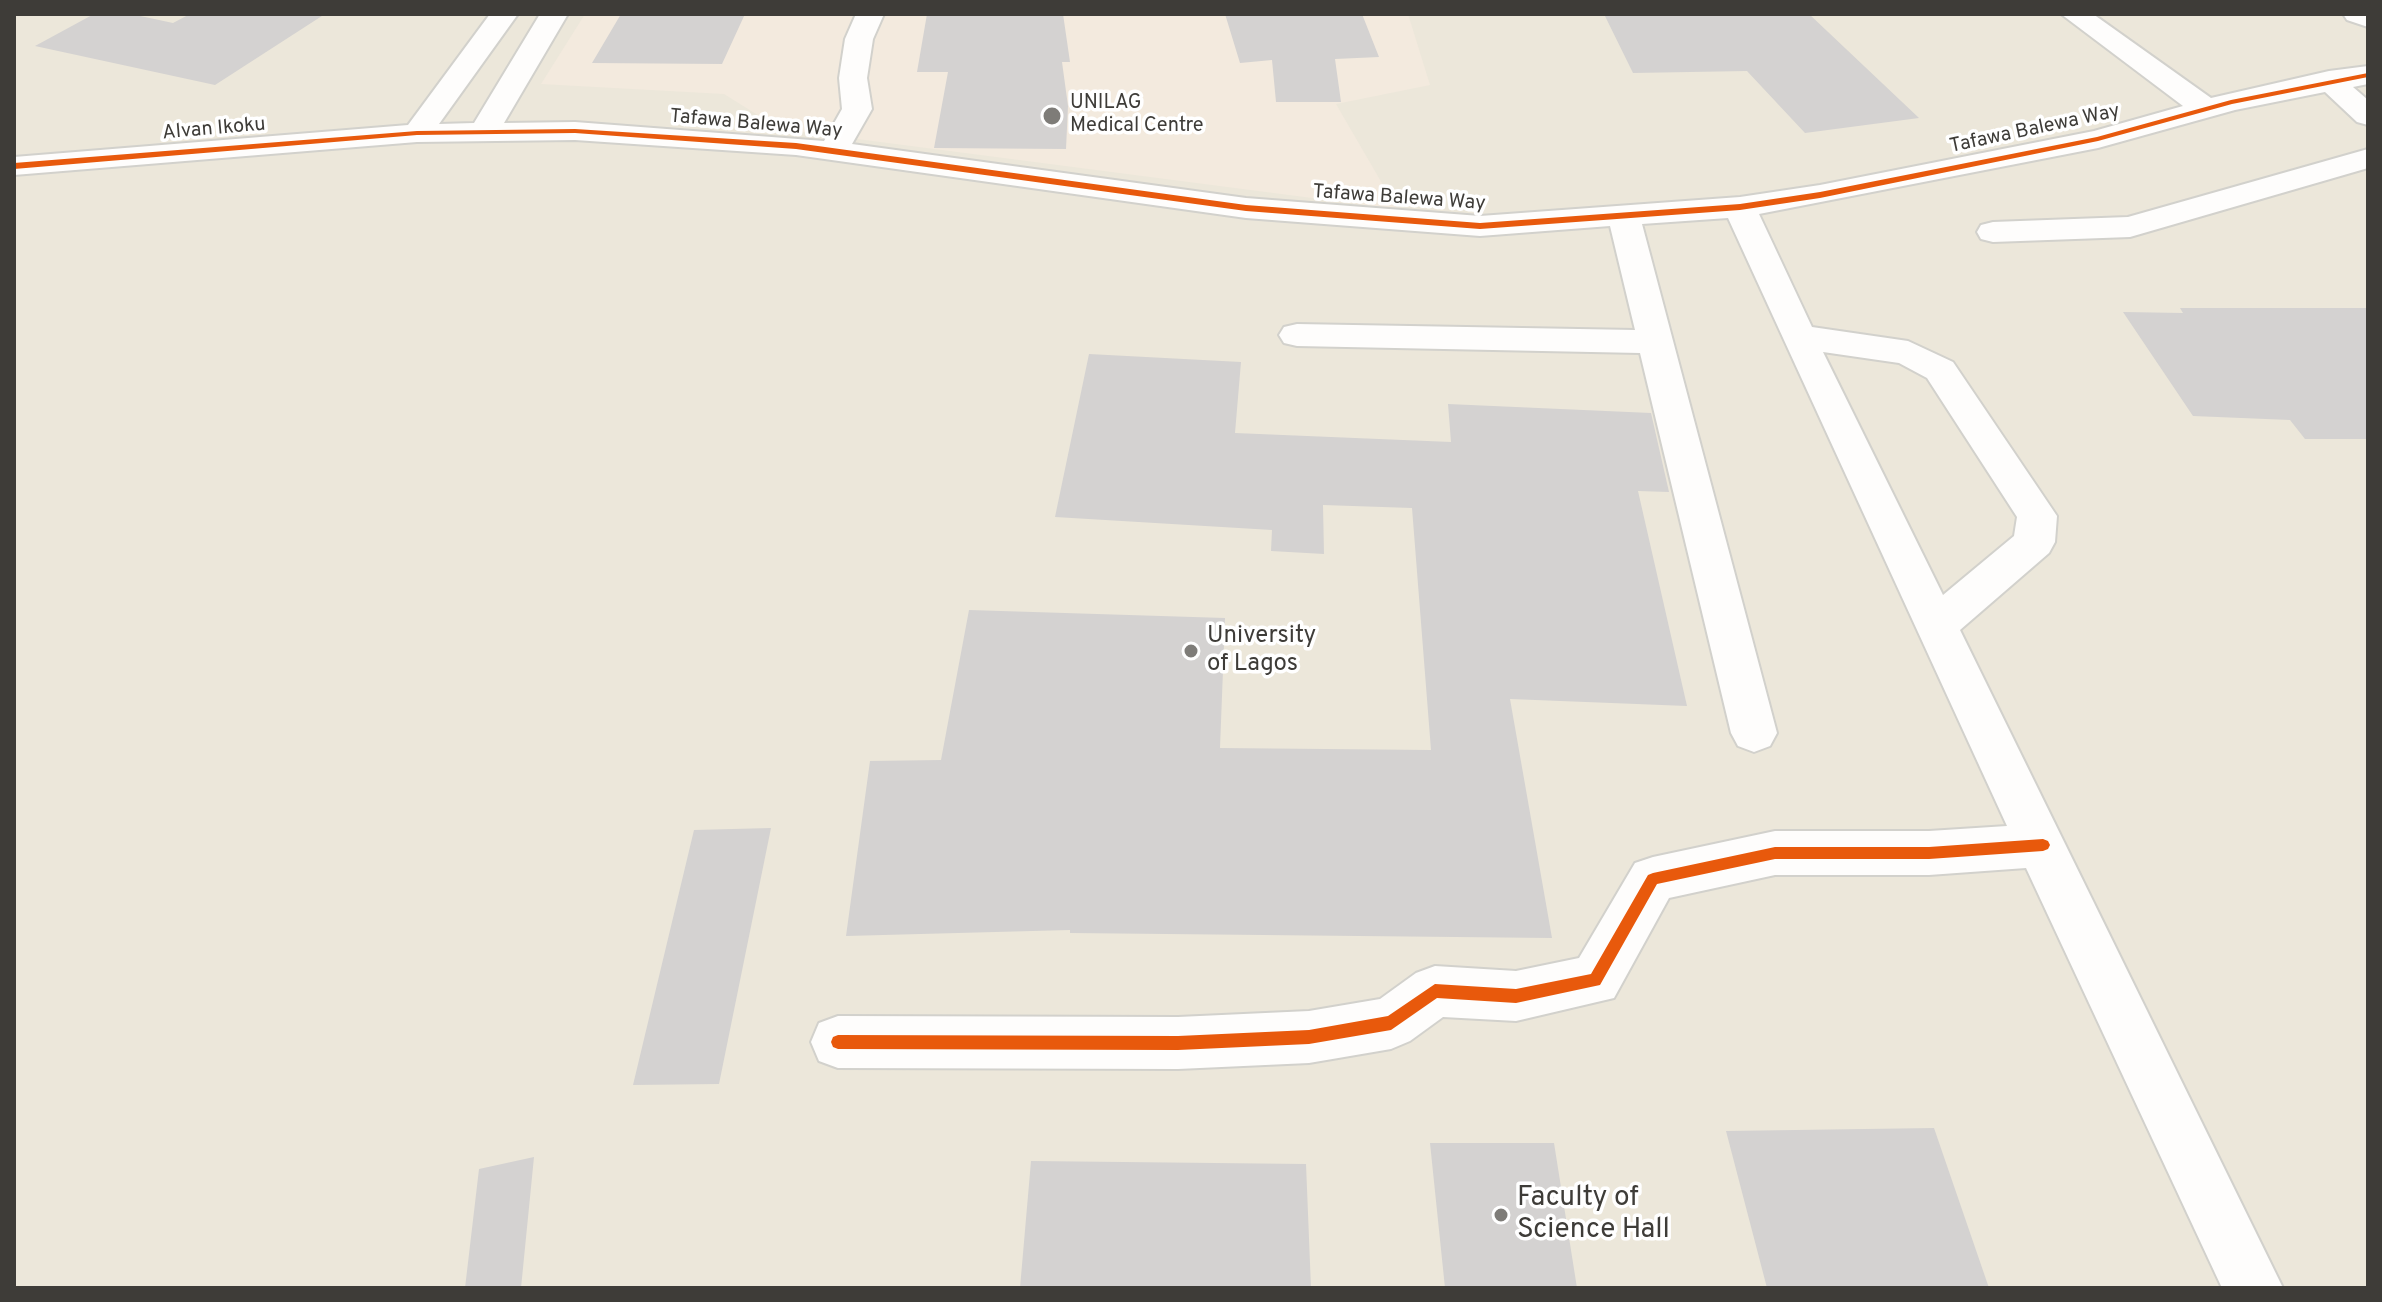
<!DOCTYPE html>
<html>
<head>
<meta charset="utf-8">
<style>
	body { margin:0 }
	#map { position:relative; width:2382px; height:1302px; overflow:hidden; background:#f6f4ee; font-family:Overpass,sans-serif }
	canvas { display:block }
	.frame { position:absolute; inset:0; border:16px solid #3e3c38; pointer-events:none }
</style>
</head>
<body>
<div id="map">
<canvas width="2382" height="1302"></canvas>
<div class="frame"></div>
</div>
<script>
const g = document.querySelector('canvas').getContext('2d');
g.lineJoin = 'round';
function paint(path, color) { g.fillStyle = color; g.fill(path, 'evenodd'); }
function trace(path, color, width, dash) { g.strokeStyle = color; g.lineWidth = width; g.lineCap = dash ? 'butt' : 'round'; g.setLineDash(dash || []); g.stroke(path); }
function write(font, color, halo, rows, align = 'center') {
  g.font = font + ' Overpass,sans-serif'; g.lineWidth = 7; g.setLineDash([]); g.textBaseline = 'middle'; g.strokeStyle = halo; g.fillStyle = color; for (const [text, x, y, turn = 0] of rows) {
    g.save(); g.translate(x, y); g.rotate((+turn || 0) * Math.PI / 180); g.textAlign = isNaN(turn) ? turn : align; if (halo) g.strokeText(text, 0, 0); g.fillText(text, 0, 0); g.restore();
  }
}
paint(new Path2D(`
	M14,14H2368V1288H14Z`), '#ece7da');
paint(new Path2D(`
	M585,14H1408L1430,85L1336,104L1397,209L780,129L724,94L541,84Z`), '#f3eade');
paint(new Path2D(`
	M94,14H131L173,23L190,14H325L215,85L35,46Z
	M621,14H745L722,64L592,63Z
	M927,14H1063L1070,62H1062L1068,106L1066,149L934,148L948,72H917Z
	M1225,14H1362L1379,57L1335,59L1341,102H1276L1272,60L1240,63Z
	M1604,14H1809L1919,118L1805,133L1747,71L1633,73Z
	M2180,308H2368V439H2305L2290,420L2193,416L2123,312L2183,313Z
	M1089,354L1241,362L1235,433L1451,442L1448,404L1651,413L1669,492L1638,491L1687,706L1510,699L1552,938L1070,933V930L846,936L870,761L941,760L969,610L1225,618L1220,748L1431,750L1412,508L1323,505L1324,554L1271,551L1272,530L1055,517Z
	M771,828L719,1084L633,1085L694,830Z
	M1934,1128L1989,1288H1767L1726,1131Z
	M1430,1143H1554L1577,1288H1445Z
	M534,1157L521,1288H465L479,1169Z
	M1031,1161L1306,1164L1311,1288H1020Z`), '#d4d2d1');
const minor = new Path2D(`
	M490,14H518L439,124L474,123L540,14H568L504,123L575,122L824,141L842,109L839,78L845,39L856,14H884L873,39L867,78L872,109L852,144L1246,198L1480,216L1740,197L1820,185L2094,131L2183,106L2061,14H2093L2211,98L2329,71L2368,66V84L2353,87L2368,100V125L2357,122L2325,92L2235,110L2098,148L1759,214L1812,327L1908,341L1953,362L2057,516L2055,542L2049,553L1960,630L2283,1288H2222L2026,868L1929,875H1775L1669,898L1614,998L1516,1021L1443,1017L1410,1041L1391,1049L1309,1063L1178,1069L838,1068L819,1061L811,1042L819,1023L838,1016L1178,1017L1309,1011L1380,999L1416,973L1435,966L1516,971L1579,958L1635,863L1653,857L1775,831H1929L2007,826L1728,218L1642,224L1777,733L1770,746L1754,752L1738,746L1731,733L1640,353L1297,346L1284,343L1279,335L1284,327L1297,324L1635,330L1610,226L1480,236L1246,218L796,155L575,140L417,142L14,175V157L408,125ZM1823,352L1899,363L1927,378L2017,517L2014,536L1943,595Z
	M2343,14H2368V27L2347,20Z
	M2368,149V168L2130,237L1993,242L1981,239L1977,232L1981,225L1993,222L2128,217Z`);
trace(minor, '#d2d1cc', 4);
paint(minor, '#fefdfc');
paint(new Path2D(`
	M2368,73V77L2232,104L2098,141L1820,198L1740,210L1480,229L1246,211L796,149L575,133L417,135L14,169V163L417,131L575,129L796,143L1246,205L1480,223L1740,204L1820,192L2097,137L2231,100Z
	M2043,839L2048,841L2050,845L2048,849L2043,851L1929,859H1775L1657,884L1600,985L1516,1003L1437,998L1391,1030L1309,1044L1178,1050L838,1049L833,1047L831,1042L833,1037L838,1035L1178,1036L1309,1030L1388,1016L1435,984L1516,989L1591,974L1648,875L1653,873L1775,847H1929Z`), '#e8590c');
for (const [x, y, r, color] of [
	[1052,116,10,"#7e7c78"],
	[1191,651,8,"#7e7c78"],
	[1501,1215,8,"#7e7c78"]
]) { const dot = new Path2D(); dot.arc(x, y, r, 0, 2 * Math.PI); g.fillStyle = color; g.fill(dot); trace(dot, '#fff', 3); }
write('20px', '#3e3c38', '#fff', [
	["UNILAG",1070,104],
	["Medical Centre",1070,127]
], 'left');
write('20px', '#3e3c38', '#fff', [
	["Tafawa Balewa Way",756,125,5],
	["Alvan Ikoku",214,130,-5],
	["Tafawa Balewa Way",2035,130,-12],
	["Tafawa Balewa Way",1399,199,4]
]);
write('24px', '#3e3c38', '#fff', [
	["University",1207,637],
	["of Lagos",1207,665]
], 'left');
write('28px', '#3e3c38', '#fff', [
	["Faculty of",1517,1199],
	["Science Hall",1517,1231]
], 'left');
</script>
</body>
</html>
